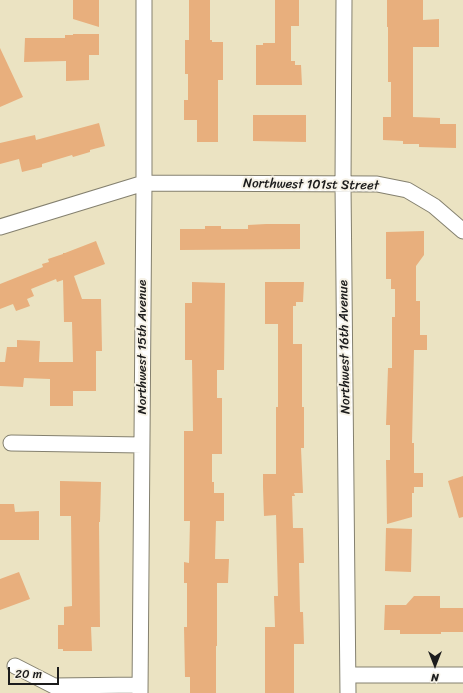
<!DOCTYPE html>
<html>
<head>
<meta charset="utf-8">
<style>
	body { margin:0 }
	#map { position:relative; width:463px; height:693px; overflow:hidden; background:#ebe3c2; font-family:Sriracha,sans-serif }
	canvas { display:block }
	.north { position:absolute; left:415px; top:645px; width:40px; height:40px; -webkit-text-stroke:3px #f7f3e8; paint-order:stroke; rotate:180deg; font-size:11px; font-weight:700; line-height:16px; text-align:center; color:#1c1c1c }
	.north::after { content:''; display:block; margin:auto; width:14px; height:18px; background:#1c1c1c; clip-path:polygon(50% 0,100% 100%,50% 72%,0 100%) }
	.scale { position:absolute; left:8px; top:667px; width:51px; height:18px; box-sizing:border-box; border:2px solid #1c1c1c; border-top:0; padding-left:5px; font-size:12px; line-height:14px; white-space:nowrap; color:#1c1c1c; -webkit-text-stroke:3px #f7f3e8; paint-order:stroke }
</style>
</head>
<body>
<div id="map">
<canvas width="463" height="693"></canvas>
<div class="north">N</div>
<div class="scale">20 m</div>
</div>
<script>
const g = document.querySelector('canvas').getContext('2d');
g.lineJoin = 'round';
function paint(path, color) { g.fillStyle = color; g.fill(path, 'evenodd'); }
function trace(path, color, width, dash) { g.strokeStyle = color; g.lineWidth = width; g.lineCap = dash ? 'butt' : 'round'; g.setLineDash(dash || []); g.stroke(path); }
function write(font, color, halo, rows, align = 'center') {
  g.font = font + ' Sriracha,sans-serif'; g.lineWidth = 4; g.setLineDash([]); g.textBaseline = 'middle'; g.strokeStyle = halo; g.fillStyle = color; for (const [text, x, y, turn = 0] of rows) {
    g.save(); g.translate(x, y); g.rotate((+turn || 0) * Math.PI / 180); g.textAlign = isNaN(turn) ? turn : align; if (halo) g.strokeText(text, 0, 0); g.fillText(text, 0, 0); g.restore();
  }
}
paint(new Path2D(`
	M73,0H99V27L73,19Z
	M189,0H210V40H212V42H223V80H218V142H197V120H184V100H188V74H185V40H189Z
	M275,0H299V26H291V61H295V65H301L302,85H256V45H263V43H275Z
	M387,0H423V20L439,19V47H413V117L440,118V124H456V148L419,147V144H403V141L383,140V117H391V82H388V27H387Z
	M73,34H99V55H89V80L66,81V61L24,62L25,38H65V35H73Z
	M0,48L23,97L0,107Z
	M253,115H306V142L253,141Z
	M99,123L105,146L90,150V152L73,157L72,155L42,164V167L22,172L19,159L0,164V143L35,135L36,140Z
	M266,224H300V249L180,250V229H205V226H221V229H248V225Z
	M424,231V255L416,266V301H420V335H427V350H414L412,443H414V473H423V487H414V493H412V517L387,524L386,460H390V425H386L388,368H392V317H395V289H391V279H386V232Z
	M96,241L105,264L74,276L82,299H101L102,351H96V391H73V406H50V379L24,378L23,387L0,386V362H5L7,347H17V340L40,341L39,362H73L72,322H64L63,280L57,282L56,279L31,289L34,296L27,299L30,306L16,311L13,304L0,309V284L43,267L42,264L49,262L48,259L63,254V253H65Z
	M192,282L225,283L224,370H217V398H222V454H212V482H214V493H224V521H216L215,559H229L228,583H217V646H216V693H190V677H185L184,627H187V583H184V562L189,563L190,521H184V431H193L192,360H185V303H192Z
	M265,282H304L303,302H296V306H293V344H302V407H304V448H301L303,493H294L295,496H292L293,528H303L304,563H299L300,612H303L304,644H294V693H265V627H275L274,596H278L276,515L264,516L263,487V474H276V407H278V324H265Z
	M463,476V517L459,518L448,481Z
	M60,481L101,482L100,522H99L100,627H91L92,651H63V649H58V625H64V607L72,606L71,516H60Z
	M0,504H14L15,512L39,511V540H0Z
	M386,528L412,529L411,572L385,571Z
	M19,572L30,599L0,610V579Z
	M414,596H440V608H463V632H441V634H400V630H384L385,605H406Z`), '#e8af7d');
const street = new Path2D(`
	M344,0L343,184L348,693
	M0,227L144,183L377,184L407,190L434,206L463,231
	M11,443L142,445
	M15,666L54,686L140,685
	M348,675H463
	M140,693L144,183V0`);
trace(street, '#84806f', 17);
trace(street, '#fff', 15);
write('13px', '#1c1c1c', '#f7f3e8', [
	["Northwest 101st Street",311,185,1],
	["Northwest 15th Avenue",143,347,-90],
	["Northwest 16th Avenue",345,347,-91]
]);
</script>
</body>
</html>
